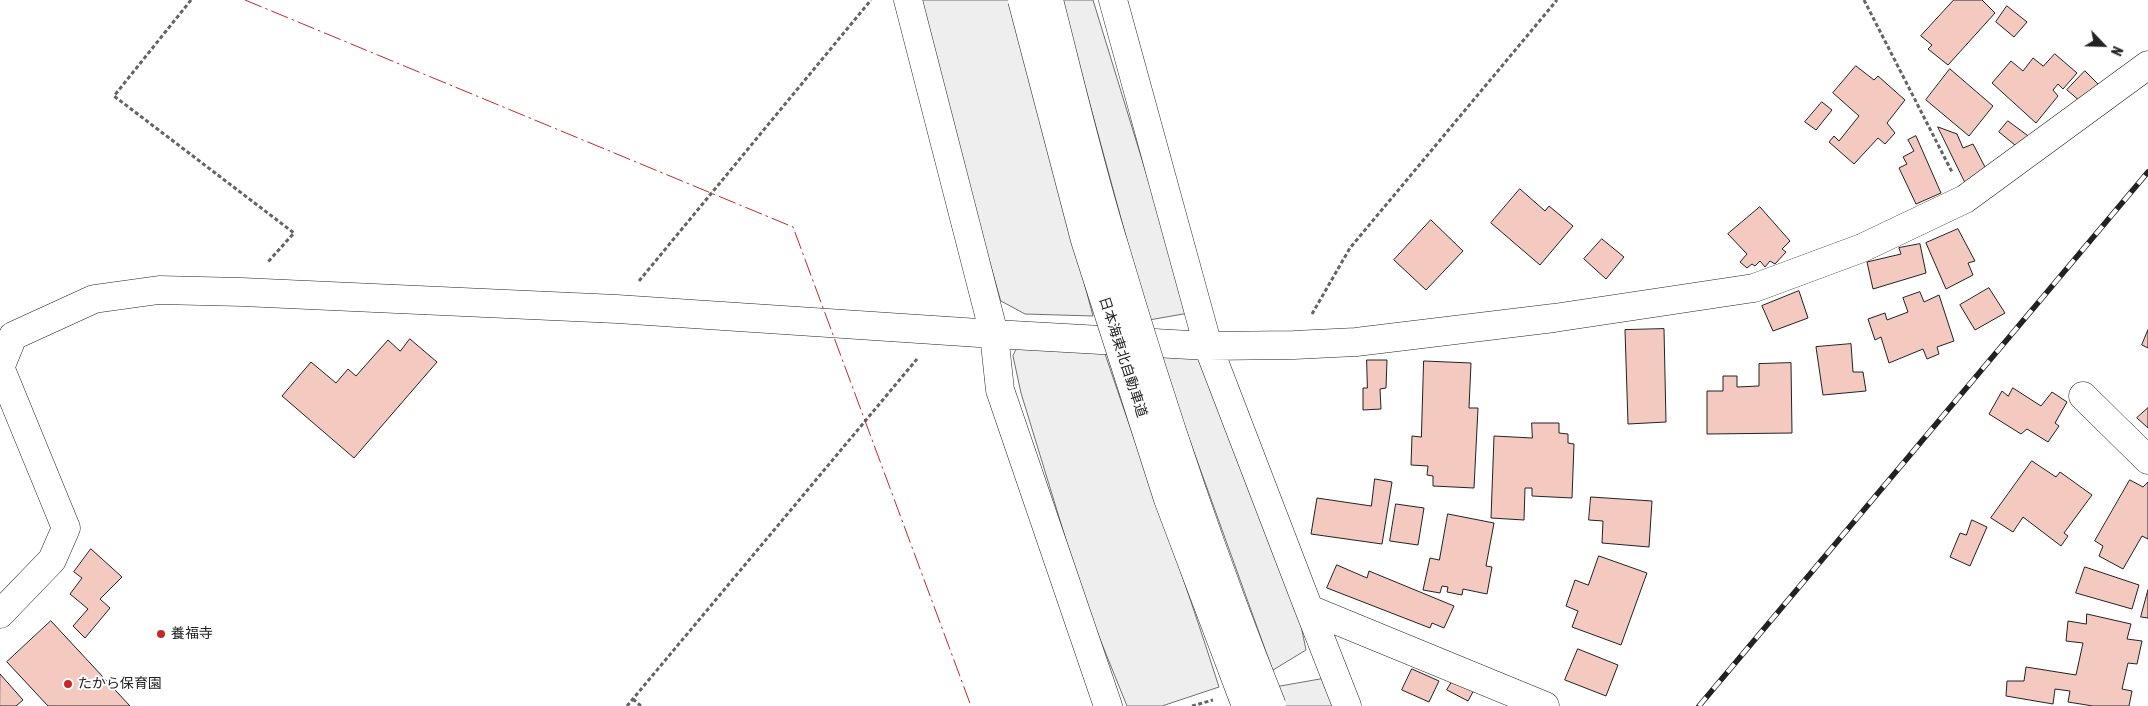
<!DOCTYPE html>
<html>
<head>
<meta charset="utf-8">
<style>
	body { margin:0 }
	#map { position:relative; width:2148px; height:706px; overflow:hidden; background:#fff; font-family:"Asap Condensed",sans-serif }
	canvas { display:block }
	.north { position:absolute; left:2078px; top:20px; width:50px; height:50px; -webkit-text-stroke:4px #fff; paint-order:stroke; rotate:114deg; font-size:14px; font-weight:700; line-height:20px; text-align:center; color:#222 }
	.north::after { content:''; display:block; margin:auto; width:18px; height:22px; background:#222; clip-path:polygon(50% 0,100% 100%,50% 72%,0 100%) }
</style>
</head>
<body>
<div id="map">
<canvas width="2148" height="706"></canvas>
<div class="north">N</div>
</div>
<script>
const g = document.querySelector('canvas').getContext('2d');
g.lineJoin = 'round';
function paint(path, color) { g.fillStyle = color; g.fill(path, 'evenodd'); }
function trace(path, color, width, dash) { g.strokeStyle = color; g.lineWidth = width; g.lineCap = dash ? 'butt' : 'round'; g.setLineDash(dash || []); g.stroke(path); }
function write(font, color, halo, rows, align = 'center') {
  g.font = font + ' "Asap Condensed","Noto Sans JP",sans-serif'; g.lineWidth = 4; g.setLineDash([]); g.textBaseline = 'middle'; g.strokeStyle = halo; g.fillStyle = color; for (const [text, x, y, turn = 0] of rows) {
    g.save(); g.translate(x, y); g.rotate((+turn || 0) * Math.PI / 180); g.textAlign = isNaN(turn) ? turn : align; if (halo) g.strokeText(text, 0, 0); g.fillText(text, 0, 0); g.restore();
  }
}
const green = new Path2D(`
	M916,0H1009L1093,316L1025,314L1001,301Z
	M1062,0H1093L1189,313L1149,320Z
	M1017,348H1103C1141,461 1183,573 1219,687L1162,706H1127L1085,602L1021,393L1013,356Z
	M1158,351L1202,356L1299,616L1306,650L1273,670Z
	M1322,679L1334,706H1285L1277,687Z`);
paint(green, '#eee');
trace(green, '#6f6f6f', 1);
const building = new Path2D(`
	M1954,0H1982L1995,13L1948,65L1928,49L1932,45L1921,36Z
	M2007,6L2027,22L2014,37L1996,22Z
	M2055,54L2077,73L2063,89L2058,84L2053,90L2058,96L2036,123L1992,83L2011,61L2023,71L2033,58L2043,66Z
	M1856,66L1874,80L1878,76L1905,100L1887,123L1895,133L1885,144L1878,138L1854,164L1829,142L1834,136L1839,141L1859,116L1833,93Z
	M1950,69L1993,106L1969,136L1926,100Z
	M2085,71L2098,84L2081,102L2067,90Z
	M1822,102L1832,110L1816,130L1805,122Z
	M2008,121L2031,138L2021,150L1999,132Z
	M1938,127L1957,134L1963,148L1973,144L1985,167H1990L1967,186Z
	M1916,136L1941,193L1916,204L1899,168L1907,164L1903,157L1914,151L1908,140Z
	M1520,189L1545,211L1549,206L1573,226L1540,265L1491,223Z
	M1760,207L1790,241L1782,249L1786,252L1775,264L1770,261L1765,267L1760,261L1755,266L1752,264L1747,268L1740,262L1747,254L1728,234Z
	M1431,220L1463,251L1426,290L1394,260Z
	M1958,229L1975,261L1968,263L1973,275L1946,289L1926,243Z
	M1602,239L1624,257L1606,279L1584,259Z
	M1920,244L1926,273L1873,289L1867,262L1901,254L1899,248Z
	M1989,288L2005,313L1975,330L1960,305Z
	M1799,291L1808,318L1773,331L1762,306Z
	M1920,292L1924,302L1939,295L1954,341L1937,347L1939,354L1927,359L1923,349L1889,363L1881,337L1875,340L1868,319L1885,313L1887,320L1908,312L1903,298Z
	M1664,329L1666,422L1628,424L1625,330Z
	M2148,330V348L2142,345Z
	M410,339L437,362L354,458L282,396L311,362L336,383L348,369L356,376L388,340L400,351Z
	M1851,344L1853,372H1863L1866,391L1823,395L1816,347Z
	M1367,360H1387L1386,388L1380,389L1381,409L1363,410V388H1367Z
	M1424,361L1471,363L1469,408H1478L1474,488L1433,486V476L1427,475L1428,466L1411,465L1412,436L1421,437Z
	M1791,363L1792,433L1707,434V391H1723V376H1737V387L1759,386V364Z
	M2013,388L2041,406L2052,392L2067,402L2055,423L2059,426L2048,442L2027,429L2021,434L1989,414L2002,391L2008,396Z
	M2148,408V428L2137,418Z
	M1532,423H1559V433L1568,434V443L1574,444L1572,498L1532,496V488H1525L1524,520L1491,518L1494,436L1532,438Z
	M2032,461L2056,477L2060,472L2092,495L2064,533L2068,536L2061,546L2023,517L2013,532L1991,518Z
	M1375,479L1392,482L1382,544L1311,534L1317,498L1371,506Z
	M2130,480L2143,487L2148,482V539L2142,536L2123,569L2099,556L2103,546L2095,541Z
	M1591,497L1652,501L1649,547L1602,543L1603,521L1589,520Z
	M1396,504L1424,508L1418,545L1390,541Z
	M1448,514L1494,523L1486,566L1492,567L1487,594L1463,589L1462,595L1447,592L1448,587L1442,586L1440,593L1423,590L1430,558L1439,560Z
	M1972,520L1987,527L1970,566L1950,557L1960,533L1966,535Z
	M91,549L122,577L100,599L110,608L85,638L73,626L88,609L70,594L82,578L74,572Z
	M1599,556L1647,573L1621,645L1572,627L1578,611L1566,606L1575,580L1588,585Z
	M1337,565L1367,578L1369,571L1454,606L1444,628L1432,623L1430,628L1327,588Z
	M2085,567L2139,585L2132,609L2076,593Z
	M2148,590V618L2141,617Z
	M2087,614L2131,624L2127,639L2142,641L2137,664L2128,663L2122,689L2132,691L2129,706H2093L2068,702L2070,691L2055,689L2053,704L2006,696L2007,681H2024L2026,667L2076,675L2083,643L2066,641L2068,621L2086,624Z
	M51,621L130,706H48L7,662Z
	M1578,649L1618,665L1606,696L1565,680Z
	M1412,669L1439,681L1429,702L1402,690Z
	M0,674L23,700L16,706H0Z
	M1453,680L1474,690L1468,701L1447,690Z`);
paint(building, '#f3c9c0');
trace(building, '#222', 1);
const minor = new Path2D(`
	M908,0L994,334L1000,390L1108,706
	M1113,0L1208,346L1309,609L1545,706
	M0,368L13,336L94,299L159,290L242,292L617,309L994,334L1208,346L1294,345L1356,342L1554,318L1754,288L1862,248L1965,199L2148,65
	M2083,396L2148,460
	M1309,609L1347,706
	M0,614L52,560L66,528L0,367`);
trace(minor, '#222', 29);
trace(new Path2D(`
	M191,0L114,96L294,233L267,263
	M1864,0L1952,172
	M639,281L871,0
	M1312,314L1350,248L1557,0
	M633,699L641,706
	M627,706L917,359
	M1192,706L1213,700`), '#646464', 3, [4, 2.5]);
trace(minor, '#fff', 28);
const rail = new Path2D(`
	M1699,706L2148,172`);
trace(rail, '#222', 5.5);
trace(rail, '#fff', 4, [11]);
const motorwayBridge = new Path2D(`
	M1022,0L1085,240L1168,499L1246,706
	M1049,0C1070,82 1089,164 1114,245C1160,401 1211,555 1272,706`);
trace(motorwayBridge, '#222', 29, []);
trace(motorwayBridge, '#fff', 28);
trace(new Path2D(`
	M245,0L793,227L971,706`), '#c62828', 1, [18, 4, 2.5, 4]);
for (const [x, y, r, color] of [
	[161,634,5,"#c62828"],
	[68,684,5,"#c62828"]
]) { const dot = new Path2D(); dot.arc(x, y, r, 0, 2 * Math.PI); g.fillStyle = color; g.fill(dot); trace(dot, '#fff', 2); }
write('14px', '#222', '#fff', [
	["日本海東北自動車道",1123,357,72]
]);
write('14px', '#222', '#fff', [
	["養福寺",171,634],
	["たから保育園",78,684]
], 'left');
</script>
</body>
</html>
